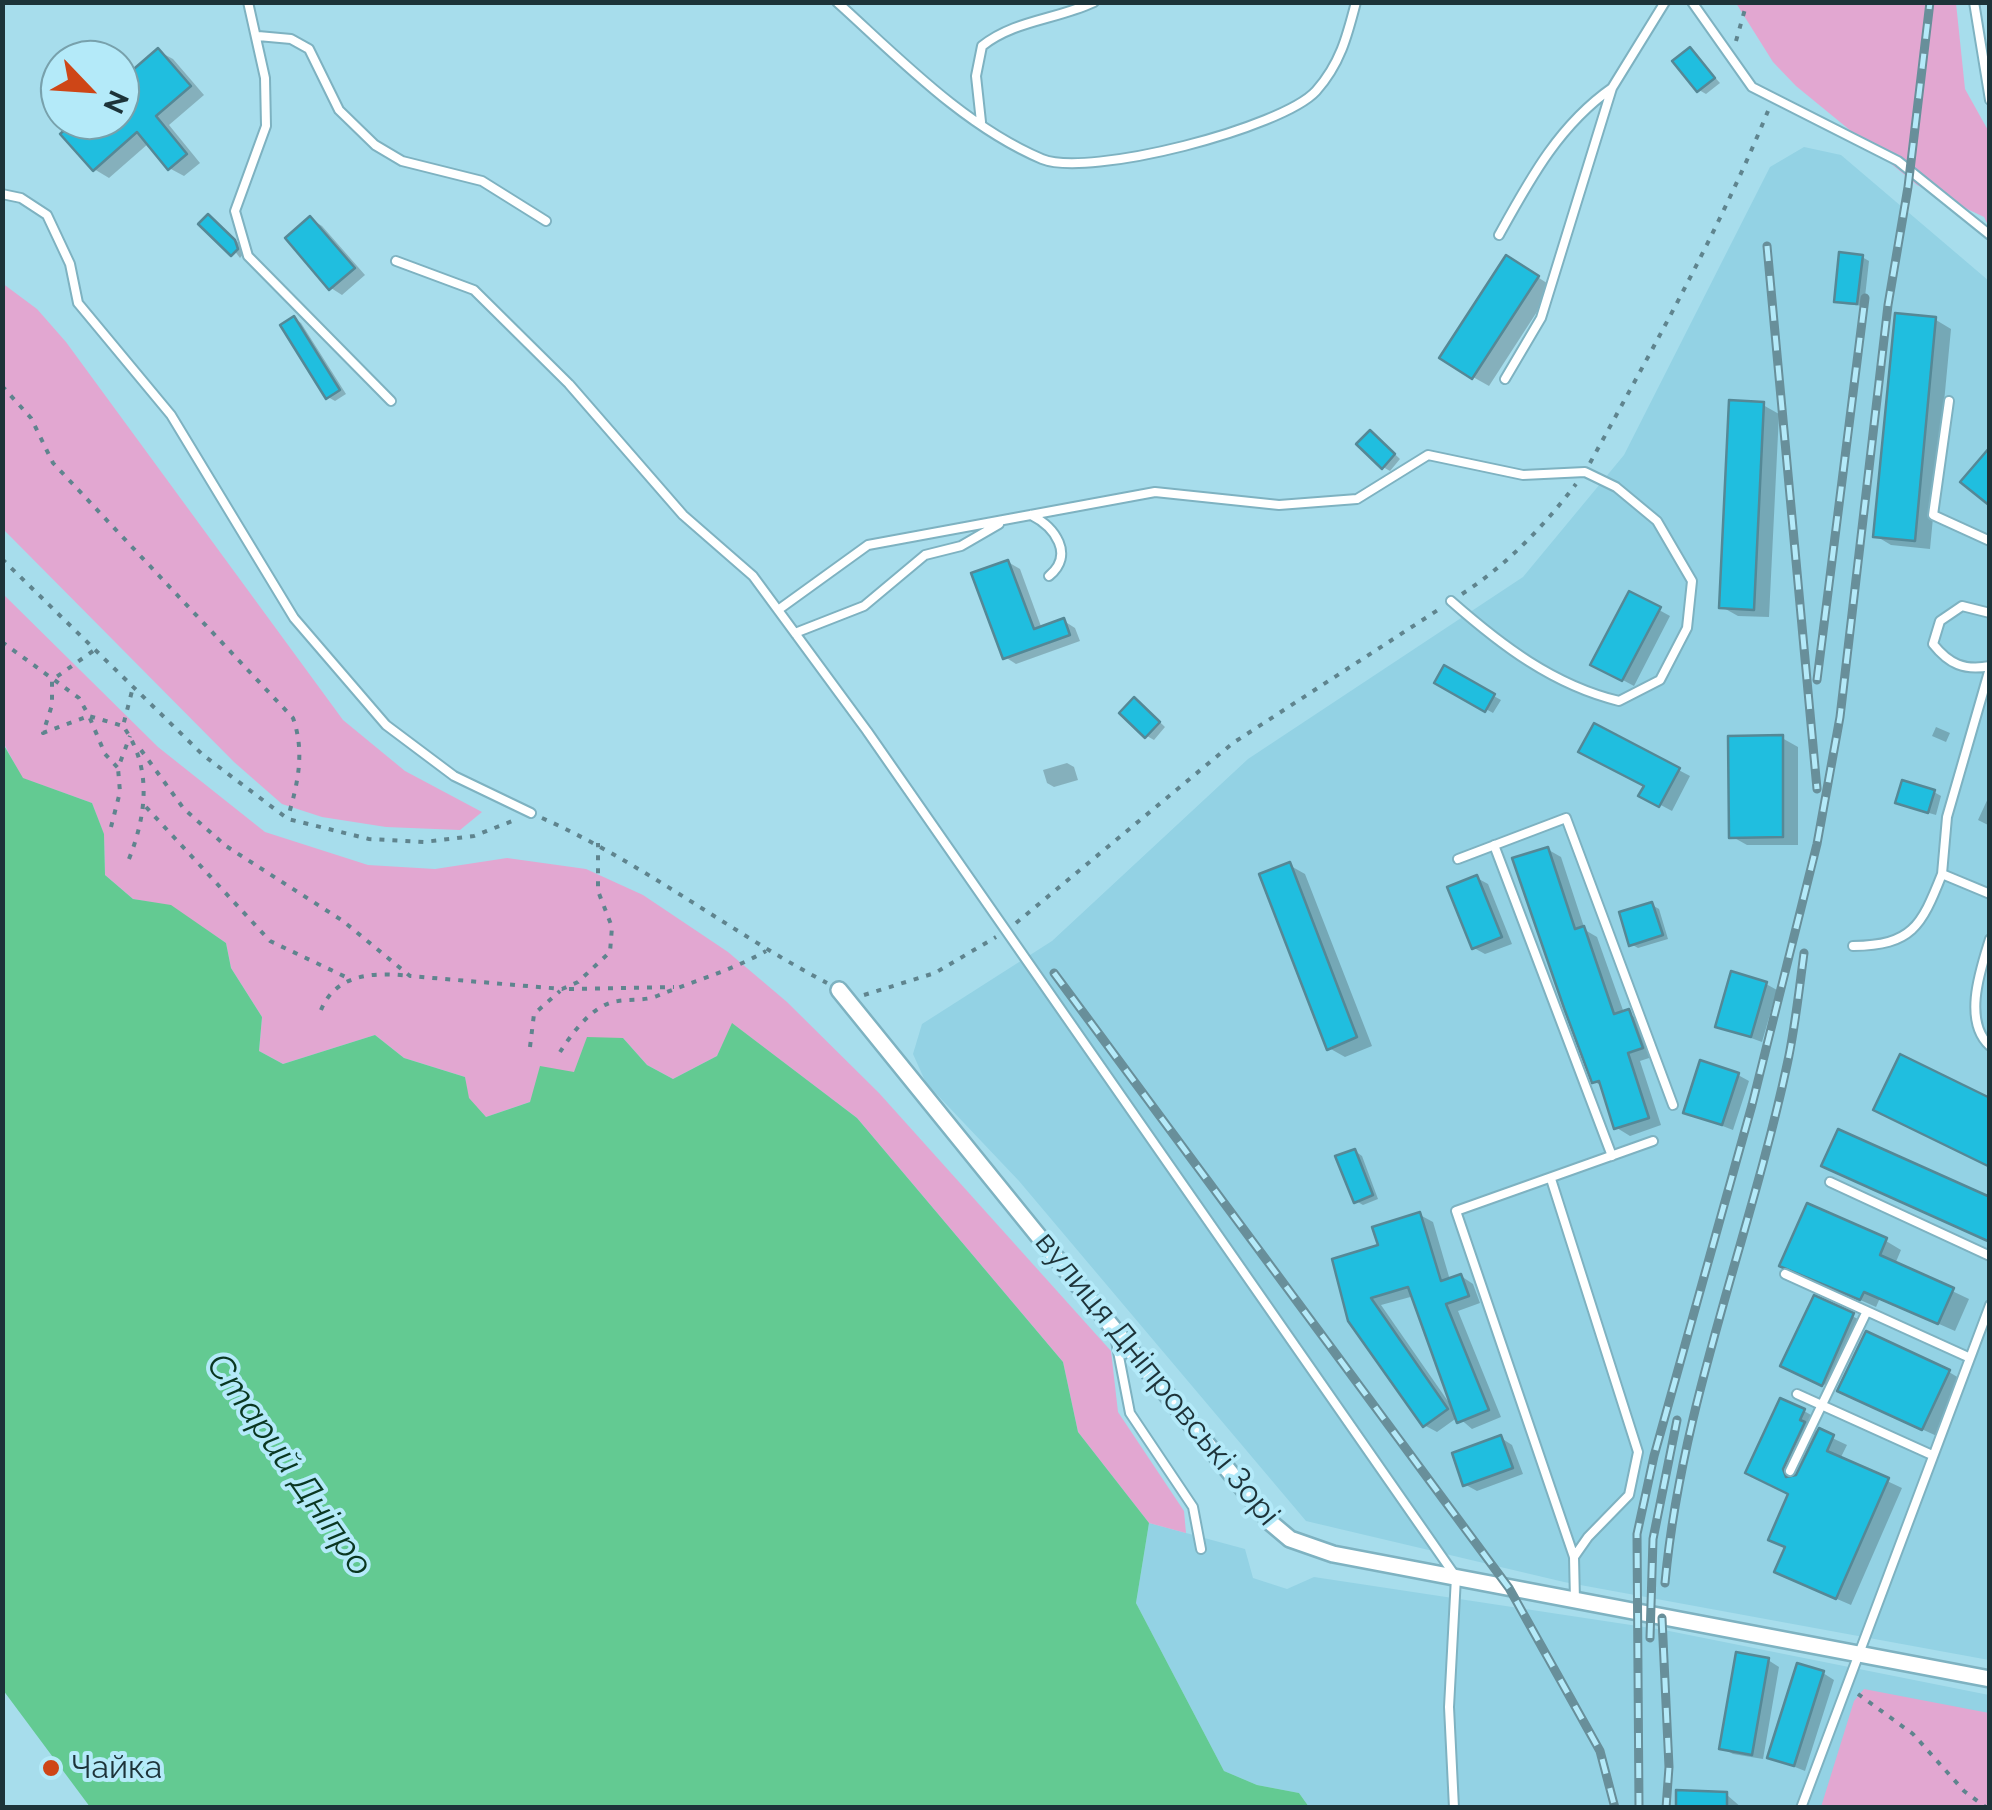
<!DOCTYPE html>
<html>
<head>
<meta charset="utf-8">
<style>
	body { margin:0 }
	#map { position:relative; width:1992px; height:1810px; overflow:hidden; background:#a7ddec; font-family:Raleway,sans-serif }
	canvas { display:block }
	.frame { position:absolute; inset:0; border:5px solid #1d3339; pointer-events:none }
	.north { position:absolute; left:40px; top:40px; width:100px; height:100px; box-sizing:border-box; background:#b4eaf9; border:2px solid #78a1ac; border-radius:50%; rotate:115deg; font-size:28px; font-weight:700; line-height:40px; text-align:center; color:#1d3339 }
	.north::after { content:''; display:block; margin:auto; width:35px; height:45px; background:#ce4617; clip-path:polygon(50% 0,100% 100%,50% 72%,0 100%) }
</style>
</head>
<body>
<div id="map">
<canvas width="1992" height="1810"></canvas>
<div class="frame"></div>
<div class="north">N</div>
</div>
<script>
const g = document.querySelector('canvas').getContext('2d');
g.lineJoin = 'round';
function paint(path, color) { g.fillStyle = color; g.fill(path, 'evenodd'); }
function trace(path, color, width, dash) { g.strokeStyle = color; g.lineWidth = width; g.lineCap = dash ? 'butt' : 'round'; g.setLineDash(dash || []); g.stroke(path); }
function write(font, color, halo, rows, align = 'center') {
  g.font = font + ' Raleway,sans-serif'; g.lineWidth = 8; g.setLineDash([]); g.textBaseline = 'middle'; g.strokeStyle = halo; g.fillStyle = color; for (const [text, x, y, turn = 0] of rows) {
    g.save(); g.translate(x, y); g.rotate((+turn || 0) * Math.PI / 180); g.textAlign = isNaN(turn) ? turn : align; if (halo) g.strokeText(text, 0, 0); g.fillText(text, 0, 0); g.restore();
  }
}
paint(new Path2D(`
	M1804,147L1841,155L1989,281V1660L1564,1582L1306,1521L1019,1181L926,1083L913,1054L922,1024L1052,941L1248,759L1523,577L1624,455L1770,167Z
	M1149,1523L1245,1549L1253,1578L1287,1589L1314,1577L1664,1630L1989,1695V1807H1309L1299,1793L1257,1785L1224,1771L1136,1603Z`), '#93d2e4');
paint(new Path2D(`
	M1736,3H1956L1965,89L1989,132V227L1984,217L1917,185L1796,86L1773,62Z
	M2,283L37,309L66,342L343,720L405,771L482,812L460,830L386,827L322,817L282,804L234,762L3,529Z
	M2,593L158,747L265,832L368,865L435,869L507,858L586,869L643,895L728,952L787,1002L879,1093L1111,1351L1118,1412L1184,1511L1186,1533L1149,1523L1078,1432L1063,1362L857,1118L733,1024L717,1056L673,1079L647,1065L623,1038L530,1102L486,1117L468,1098L465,1077L404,1058L375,1035L283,1064L259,1051L262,1017L231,968L226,943L171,906L133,899L105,875L104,835L92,803L22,778L3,742Z
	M1864,1689L1989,1713V1807H1821L1854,1701Z`), '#e2a7d1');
paint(new Path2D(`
	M2,742L23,778L92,803L104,834L105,875L133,899L171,905L226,943L231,968L262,1017L259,1051L283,1064L375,1035L404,1058L465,1077L469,1098L486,1117L530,1102L540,1066L574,1072L587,1037L623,1038L647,1065L673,1079L717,1056L732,1023L857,1118L1063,1362L1078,1432L1149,1523L1136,1603L1224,1771L1257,1785L1299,1793L1309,1807H90L3,1690Z`), '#63ca92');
paint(new Path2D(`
	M1690,50L1720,83L1706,94L1699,90Z
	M158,51L173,59L204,95L169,125L200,163L184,176L169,168L149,143L109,178L94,169L80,120H120V85Z
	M209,217L242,246L244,253L240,258Z
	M311,219L322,226L365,275L342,295L331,288Z
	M1862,257L1869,261L1864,306L1844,304L1837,300Z
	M1522,267L1553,287L1489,386L1473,377Z
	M294,318L301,323L346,394L335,401L328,397Z
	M1936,320L1951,329L1930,549L1891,545L1876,536Z
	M1763,405L1779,414L1769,617L1738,616L1722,607Z
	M1377,437L1400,459L1390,471L1383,467Z
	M1008,562L1020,569L1042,629L1064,621L1075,628L1080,641L1016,664L1005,657Z
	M1630,594L1670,616L1634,686L1593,664Z
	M1445,669L1501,700L1493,713L1437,682Z
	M1141,704L1165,727L1154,740L1147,736Z
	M1595,726L1690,776L1672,811L1642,795L1647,786Z
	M1936,727L1950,733L1946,742L1932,736Z
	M1782,738L1798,747V845H1747L1731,836Z
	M1067,763L1074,767L1078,780L1054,787L1047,783L1043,770Z
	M1934,792L1941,796L1936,815L1905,806Z
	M1990,794V826L1978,820Z
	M1547,849L1561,857L1585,930L1597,937L1624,1013L1643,1020L1655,1056L1640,1061L1661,1125L1630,1136L1617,1128L1602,1086L1595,1082Z
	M1289,865L1305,874L1372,1046L1345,1057L1329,1048Z
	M1477,878L1488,884L1512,944L1485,954L1474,948Z
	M1652,905L1659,909L1668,939L1638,948L1631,944Z
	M1766,984L1777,990L1762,1042L1718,1026Z
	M1738,1075L1749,1081L1733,1130L1686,1112Z
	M1355,1151L1362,1156L1378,1199L1363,1205L1356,1201Z
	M1808,1206L1886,1241L1901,1250L1895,1264L1969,1299L1955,1331L1880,1298L1876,1307L1782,1265Z
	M1420,1215L1433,1222L1450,1280L1461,1276L1473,1284L1480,1303L1458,1311L1501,1417L1472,1429L1458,1417L1437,1432L1424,1425L1351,1320L1381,1247ZM1414,1296L1452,1407L1381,1305Z
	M1852,1316L1864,1322L1835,1389L1794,1372Z
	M1949,1372L1964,1381L1939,1437L1856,1399Z
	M1804,1411L1818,1419L1813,1429L1847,1445L1840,1459L1902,1488L1851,1605L1791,1579L1787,1548L1791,1494L1762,1480Z
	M1501,1438L1512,1445L1523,1474L1477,1491L1466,1485Z
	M1768,1660L1779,1667L1763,1759L1733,1754L1722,1748Z
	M1823,1673L1834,1680L1805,1771L1770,1757Z
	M1727,1795L1742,1808H1678Z`), '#0003');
const building = new Path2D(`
	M1690,47L1715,78L1697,92L1672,61Z
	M158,48L191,86L156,116L187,154L168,170L137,132L93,171L60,134L76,120H120V81Z
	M208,214L235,240L238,249L231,256L198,224Z
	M310,216L355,268L329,290L285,238Z
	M1839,252L1863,255L1857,304L1834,302Z
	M1506,255L1539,276L1472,379L1439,358Z
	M1895,313L1936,317L1915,541L1873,537Z
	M294,316L340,390L326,399L280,325Z
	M1729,400L1764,402L1754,610L1719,608Z
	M1370,430L1395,454L1382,469L1356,444Z
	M1990,447V506L1960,482Z
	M1008,560L1034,629L1064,618L1070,635L1003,659L971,573Z
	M1629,591L1661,607L1622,681L1590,665Z
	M1444,665L1495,694L1485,712L1434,683Z
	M1134,697L1160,722L1145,738L1119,713Z
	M1594,723L1680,768L1659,807L1638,796L1644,786L1578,752Z
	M1783,735V837L1729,838L1728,736Z
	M1902,780L1935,790L1928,813L1895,803Z
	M1548,847L1575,929L1584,926L1614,1014L1629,1009L1643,1048L1628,1053L1649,1118L1614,1129L1599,1081L1592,1083L1564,1008L1512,858Z
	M1290,862L1357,1037L1327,1050L1259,874Z
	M1477,875L1502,937L1472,949L1447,887Z
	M1652,902L1663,935L1629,946L1619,912Z
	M1731,971L1767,982L1751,1037L1715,1027Z
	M1900,1054L1990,1098V1167L1873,1110Z
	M1700,1060L1739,1073L1722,1125L1683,1113Z
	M1838,1129L1990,1197V1242L1821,1166Z
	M1355,1149L1373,1195L1354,1203L1335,1156Z
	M1807,1203L1887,1238L1880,1255L1954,1288L1938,1324L1864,1292L1860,1300L1779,1266Z
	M1420,1212L1441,1281L1461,1274L1469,1296L1446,1304L1489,1410L1457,1423L1408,1287L1371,1298L1448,1409L1423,1427L1348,1321L1332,1259L1378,1245L1372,1227Z
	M1814,1295L1854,1313L1822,1386L1780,1366Z
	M1866,1331L1950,1370L1922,1430L1837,1391Z
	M1780,1398L1805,1409L1800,1420L1805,1422L1783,1469L1786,1477L1796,1475L1819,1428L1834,1435L1827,1451L1889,1478L1836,1599L1774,1572L1785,1547L1768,1540L1788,1494L1745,1473Z
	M1501,1435L1513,1468L1463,1486L1452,1453Z
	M1736,1652L1769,1658L1752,1755L1719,1749Z
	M1797,1663L1824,1671L1794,1766L1767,1758Z
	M1676,1790L1727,1792V1808H1676Z`);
paint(building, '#20bedf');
trace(building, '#558896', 2.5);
const lane = new Path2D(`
	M248,2L265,78L266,126L235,211L248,256L391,401
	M837,2C899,58 964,126 1042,159C1089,178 1282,128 1316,91C1340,64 1347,37 1356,2
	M1692,2L1752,87L1898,161L1990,235
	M1974,2L1990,100
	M258,36L291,39L309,49L339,110L375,145L402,161L482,181L546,221
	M981,122L976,76L982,46C1015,20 1055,20 1094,2
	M2,194L21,198L47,215L70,264L78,303L171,415L294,618L386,725L454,776L531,813
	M1499,235C1530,179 1559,125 1612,88
	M396,261L474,290L569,384L683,515L753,576L867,731L1456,1577L1449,1707L1454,1808
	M1505,379L1541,318L1612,88L1665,2
	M1949,401L1933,515L1990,541
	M1031,515C1055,527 1075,555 1049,576
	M778,610L868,545L1155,492L1279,505L1357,499L1428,455L1523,475L1585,472L1616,487L1657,521L1692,581L1687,628L1660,680L1619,701C1553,685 1501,645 1451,601
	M1990,613L1962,606L1940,621L1933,644C1949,664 1964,671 1990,666
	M795,633L864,606L925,555L961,546L999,524
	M1990,668L1947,817L1942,874L1990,894
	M1494,845L1612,1156
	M1458,859L1566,818L1673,1105
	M1990,939C1981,968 1962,1021 1990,1046
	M1853,946C1912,945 1921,927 1942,874
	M1551,1179L1638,1452L1629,1495L1588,1537L1574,1557
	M1830,1182L1990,1256
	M1785,1274L1968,1357
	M1115,1336L1130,1413L1193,1507L1201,1549
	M1797,1394L1932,1455
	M1790,1471L1867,1311
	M1575,1601L1574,1557L1456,1211L1653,1141
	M1801,1808L1990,1305`);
const street = new Path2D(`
	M839,990L1271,1523L1290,1539L1333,1554L1990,1679`);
trace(lane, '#7eb2c1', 12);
trace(street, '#7eb2c1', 20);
trace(new Path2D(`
	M1736,41L1747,2
	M2,386L31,418L53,463L293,718C305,752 298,783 288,817
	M1590,463C1653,348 1718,233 1768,111
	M2,559L203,755L288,819L369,839L424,842L474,836L515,820
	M1462,594C1508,564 1543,527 1576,484
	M2,642L79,698L89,716L123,726
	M93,651L52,680V705L43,733L89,716L105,754L118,768L130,736
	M141,750L184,809L226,846L343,921L410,976L562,989L578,982L610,952L612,927L598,891V843
	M146,807L270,941L350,979
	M542,818C643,863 730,932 827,983
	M111,827L120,792L118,768
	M129,859C147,813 152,767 123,726L133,687
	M1016,923L1233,743L1441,608
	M569,989L674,987
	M864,995L935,973L996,937
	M321,1010C336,973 375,972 410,976
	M530,1047L534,1014L560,991
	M560,1052C573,1032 593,1004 618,1001C630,999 645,1001 657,996C693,981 731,971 766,951
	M1858,1694L1913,1734L1964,1791L1987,1808`), '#5f848e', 4, [5, 8]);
trace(lane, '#fff', 8);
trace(street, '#fff', 15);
const rail = new Path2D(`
	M1767,246L1817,789
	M1817,680L1865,298
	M1054,973L1509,1588L1600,1751L1615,1808
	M1665,1583C1681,1406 1750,1238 1787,1065C1795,1029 1799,990 1804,953
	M1662,1618L1669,1767L1666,1808
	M1650,1638L1653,1539L1677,1420
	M1639,1808L1637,1534L1654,1456L1752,1105L1817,844L1840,717L1888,305L1908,187L1930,2`);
trace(rail, '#688f9a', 9);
trace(rail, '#b4eaf9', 5, [15]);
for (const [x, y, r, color] of [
	[51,1768,10,"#ce4617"]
]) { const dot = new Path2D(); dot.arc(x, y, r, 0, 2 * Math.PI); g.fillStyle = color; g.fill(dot); trace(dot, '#b4eaf9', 4); }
write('32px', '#1d3339', '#b4eaf9', [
	["вулиця Дніпровські Зорі",1157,1379,51]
]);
write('32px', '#1d3339', '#b4eaf9', [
	["Чайка",71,1768]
], 'left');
write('italic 35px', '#0a3721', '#b4eaf9', [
	["Старий Дніпро",289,1465,55]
]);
</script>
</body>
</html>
